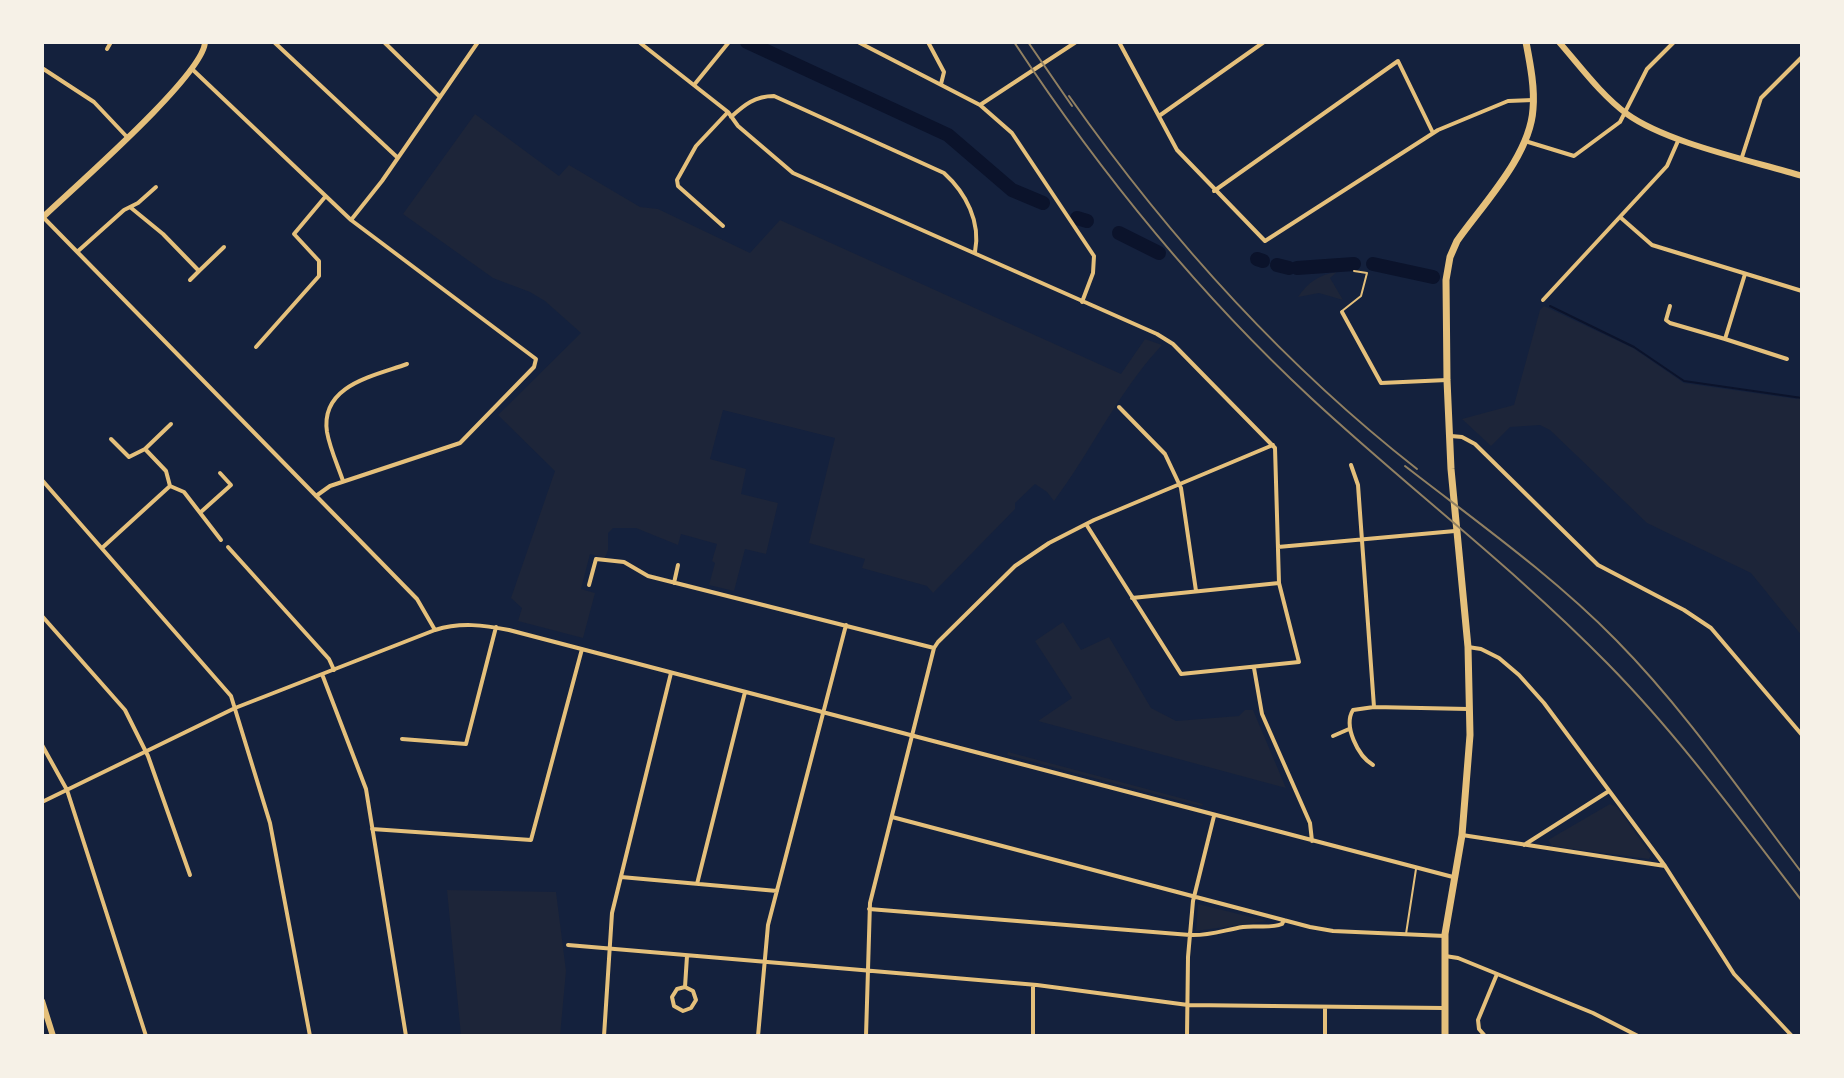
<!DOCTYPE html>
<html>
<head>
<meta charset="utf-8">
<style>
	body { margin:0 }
	#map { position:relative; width:1844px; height:1078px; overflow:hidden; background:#14213d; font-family:"Golos Text",sans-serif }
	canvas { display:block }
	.frame { position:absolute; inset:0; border:44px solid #f6f1e7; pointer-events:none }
</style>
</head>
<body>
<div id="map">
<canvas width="1844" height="1078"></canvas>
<div class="frame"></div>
</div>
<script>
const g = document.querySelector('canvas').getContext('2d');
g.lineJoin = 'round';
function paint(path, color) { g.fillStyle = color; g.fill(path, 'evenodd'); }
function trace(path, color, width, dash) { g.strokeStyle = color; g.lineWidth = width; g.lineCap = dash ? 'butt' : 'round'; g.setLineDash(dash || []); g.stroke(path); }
paint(new Path2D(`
	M475,114L559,176L569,165L640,207L658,209L750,253L780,220L1121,374L1145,339L1162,345C1118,392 1092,450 1054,501L1047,492L1035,484L1015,503V509L933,593L927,586L862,568L865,559L809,543L835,438L723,410L710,459L746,469L741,494L778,503L766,554L745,549L734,591L709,585L715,563L712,561L717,544L681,534L678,545L636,528H613L608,533V550L605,558L590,554L581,589L595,593L583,638L518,621L522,608L511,598L555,471L498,415L581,333L545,301L530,292L493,278L403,214Z
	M1337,272L1330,278L1343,300L1319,293L1298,297C1308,282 1319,275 1337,272Z
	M1544,306L1633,348L1684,383L1797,399L1802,393V636L1751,573L1647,523L1550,430L1540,425L1510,427L1491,446L1462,419L1514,405L1540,310Z
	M1063,622L1081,650L1109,637L1151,708L1176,721L1239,716L1245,710H1253L1286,788L1038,721L1072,698L1035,641Z
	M1008,752L1203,804L1202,806L1188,803L1007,755Z
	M1610,804L1617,807L1651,855L1649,859L1552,846L1548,840Z
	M447,890L556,892L566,971L560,1036H461Z
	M1198,904L1267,921L1196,931Z`), '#1d2539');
trace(new Path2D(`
	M1550,306L1634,347L1684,381L1802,398`), '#0b132b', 2);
trace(new Path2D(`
	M747,42L948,135L1012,190L1043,203
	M1077,218L1087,221
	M1119,233L1159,253
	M1257,259L1263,261
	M1373,264L1433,277
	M1277,265L1289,268
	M1297,268L1354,264`), '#0b132b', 14);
trace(new Path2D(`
	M1342,311L1361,296L1367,273L1354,271
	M1406,934L1416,869`), '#e5c07b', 2);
trace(new Path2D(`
	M274,42L398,158
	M384,42L440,97
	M639,42L728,112L738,126L793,173L1157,334L1173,344L1275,448L1279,583L1299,662L1181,674L1086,524
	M858,42L980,105L1012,133L1094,256L1093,273L1082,302
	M928,42L944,72L941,84
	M1119,42L1177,150L1265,241L1438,130L1508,101L1533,100
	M107,49L111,42
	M42,68L94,102L127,137
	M192,69L351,220L536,359L534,367L460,443L330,486L316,496
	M694,85L729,42
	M980,105L1076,42
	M1159,116L1264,42
	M731,117C744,105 755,96 774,96L944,173C966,193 981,222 975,252
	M1525,141L1574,156L1620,122L1647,69L1674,42
	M1742,157L1761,98L1802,57
	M1214,191L1398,61L1433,133
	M130,207L163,234L199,271L224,247
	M43,217L417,599L435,630
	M1620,217L1652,245L1802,291
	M351,220L382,181L478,42
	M723,226L678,186L677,180L696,146L728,112
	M77,252L124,210L138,203L156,187
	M1745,274L1725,339L1787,359
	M190,280L199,271
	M1543,300L1667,166L1678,141
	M1670,306L1666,320L1670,323L1725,339
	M1342,312L1381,383L1447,380
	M256,347L319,276V261L294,234L325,197
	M1119,407L1165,454L1181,488L1196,591
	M1451,436L1462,437L1475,444L1598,565L1684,610L1711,628L1802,735
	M111,439L129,457L145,449
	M1351,465L1358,485L1374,707
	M42,480L231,696L270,823L310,1036
	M343,481C338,466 330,449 327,432C320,385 374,376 407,364
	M170,486L166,471L145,449L171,424
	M202,511L231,485L220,473
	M228,547L329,659L334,670
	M1278,547L1455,531
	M102,548L170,486L184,492L221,540
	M674,583L678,565
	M589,585L596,559L624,562L648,576L934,648
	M1132,598L1279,583
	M42,616L125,710L148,756L190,875
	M1468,647L1481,649L1499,658L1519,675L1544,703L1665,866L1734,974L1792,1036
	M1254,668L1262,714L1310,823L1312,841
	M322,674L366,789L406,1036
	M1333,736L1349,729
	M402,739L466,744L496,627
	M42,745L67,790L146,1036
	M1373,765C1358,756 1343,726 1353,710L1374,707L1468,709
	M42,802L235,708L435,630C460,622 484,625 509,630L1453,877
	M892,817L1310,927L1333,931L1445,936
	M372,829L531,840L582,649
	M1462,835L1665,866
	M1524,845L1609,791
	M621,877L777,891
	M697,884L745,692
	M869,909L1190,935C1209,936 1224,930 1243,927C1256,925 1270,929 1282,924L1284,920
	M568,945L1037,985L1188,1005L1443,1008
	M1445,956L1458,958L1593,1013L1638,1036
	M685,987L677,989L672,997L674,1006L683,1011L691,1008L696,1000L693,991L685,987L687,956
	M604,1036L612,913L671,673
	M758,1036L768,925L846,625
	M866,1036L870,903L934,648L938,642L1015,566L1049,543L1094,520L1273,445
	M1033,1036V985
	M1187,1036L1188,957L1193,901L1214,816
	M1325,1036V1007
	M1485,1036L1479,1029L1478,1020L1497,974`), '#e5c07b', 4);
trace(new Path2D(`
	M1559,42C1580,66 1601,95 1627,114C1667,143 1753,161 1802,176
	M42,218C71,190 204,75 205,42
	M42,1001L53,1036`), '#e5c07b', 6);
trace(new Path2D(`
	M1445,1036V934L1462,835L1470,735L1468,647L1451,469L1447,380L1446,280L1450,257L1457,241C1483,204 1530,156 1533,109C1535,88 1530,63 1526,42`), '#e5c07b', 7);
trace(new Path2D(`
	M1014,42C1099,171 1197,292 1311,398C1408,488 1514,568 1607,663C1679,736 1740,820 1802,901
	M1028,42L1072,106
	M1069,96C1167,235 1283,364 1417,469
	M1405,466C1477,522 1552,575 1616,640C1686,711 1742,794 1802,873`), '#918062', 2);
</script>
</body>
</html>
